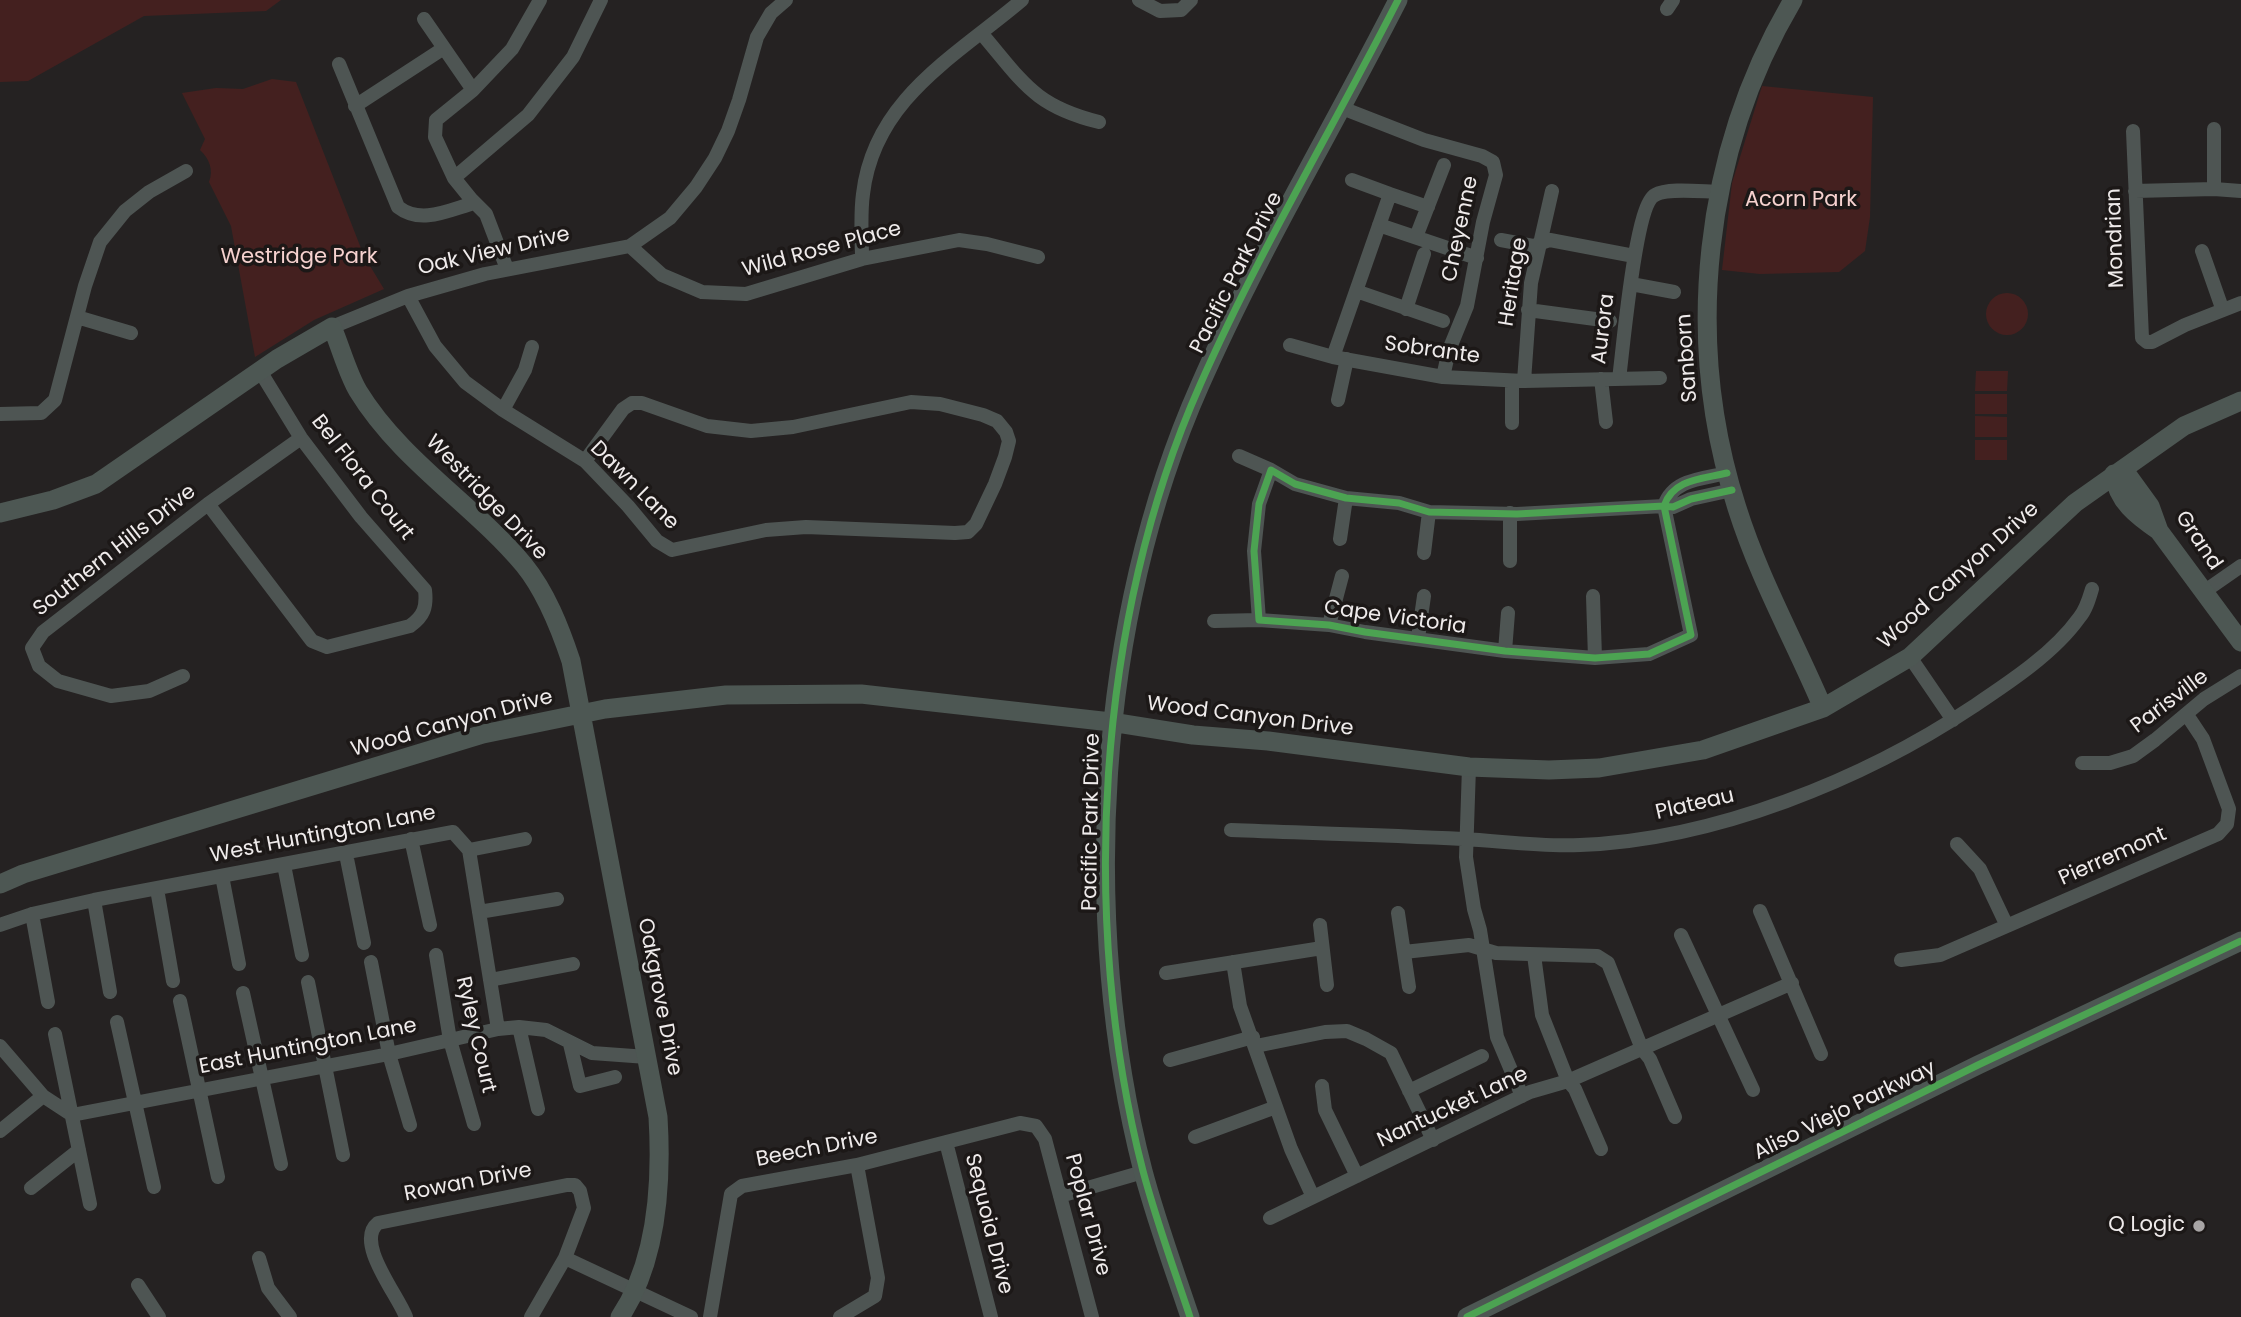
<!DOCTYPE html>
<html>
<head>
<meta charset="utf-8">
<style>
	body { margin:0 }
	canvas { display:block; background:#252222 }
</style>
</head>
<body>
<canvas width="2241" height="1317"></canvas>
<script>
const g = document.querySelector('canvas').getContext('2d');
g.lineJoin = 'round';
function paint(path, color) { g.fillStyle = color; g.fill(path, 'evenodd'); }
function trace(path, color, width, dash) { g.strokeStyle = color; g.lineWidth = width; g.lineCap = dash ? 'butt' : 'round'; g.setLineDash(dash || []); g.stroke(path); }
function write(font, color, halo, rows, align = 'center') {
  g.font = font + ' Poppins,sans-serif'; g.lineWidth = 7; g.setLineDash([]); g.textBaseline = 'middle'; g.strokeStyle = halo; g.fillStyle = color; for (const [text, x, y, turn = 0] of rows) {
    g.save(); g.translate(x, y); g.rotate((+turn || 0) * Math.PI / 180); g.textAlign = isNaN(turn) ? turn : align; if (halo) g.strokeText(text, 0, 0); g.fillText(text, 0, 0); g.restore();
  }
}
paint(new Path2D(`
	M0,0H281L266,11L144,16L28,81L0,82Z
	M272,79L296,82L364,256L384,289L314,320L255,357L231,226L209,182C214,170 209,158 200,150L205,139L182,93L216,88L243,89Z
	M1762,86L1873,97L1870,217L1865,251L1839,272L1760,274L1722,270L1732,183Z
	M1986 314a21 21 0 1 1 42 0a21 21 0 1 1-42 0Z
	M1976,371H2008L2007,391H1975Z
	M1975,394H2007V414H1975Z
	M1975,416L2007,417V437H1975Z
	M1975,440H2007V460H1975Z`), '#44201f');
trace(new Path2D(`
	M1139,0L1160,11L1181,10L1191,0
	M1667,9L1673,0
	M424,19L473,90
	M982,34C1023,82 1034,106 1099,122
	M339,64L398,207C421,225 449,210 474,203
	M355,106L444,48
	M1342,108L1424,140L1482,156L1493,162L1496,175L1483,222L1467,306L1449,350L1443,377
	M2133,131L2142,338L2147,342H2152L2185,325L2241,303
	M454,178L528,115L573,57L601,0
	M2214,189V129
	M2135,191L2214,189L2241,191
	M1390,194L1428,207
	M1379,225L1477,258
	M1416,237L1444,165
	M1501,240L1533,246L1550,240L1634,256
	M630,246L662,275L702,292L746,294L862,259L959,240L987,244L1038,257
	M2202,251L2222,308
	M862,259C862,238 860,215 863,194C874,99 956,56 1022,0
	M507,269L486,214L471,199L454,178L435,137L436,120L473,90L512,49L540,0
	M1631,284L1674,292
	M1356,291L1443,321
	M408,296L435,346L465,382L503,410L585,461L628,506L657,541L672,550L766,530L806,527L955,533L968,532L976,524L995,484L1005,457L1009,441L1006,432L997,421L983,415L940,404L911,402L793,427L751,431L707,426L642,403H632L623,409L585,461
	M1406,309L1424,254
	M1528,310L1610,321
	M77,317L131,333
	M332,327L408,296L485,274L630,246L670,218L696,187L715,158L728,131L739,100L757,37L771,13L786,0
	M1290,345L1333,357L1443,377L1524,381L1660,378
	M1333,357L1390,194L1352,180
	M1601,379L1606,422
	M1619,379C1623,350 1635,205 1655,195C1668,187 1704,192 1720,192
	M1524,381L1531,283L1552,191
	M1338,400L1347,359
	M503,410L525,370L532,347
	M0,414L41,413L55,400L85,286L100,242L125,211L149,192L186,171
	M1512,423V381
	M1239,456L1271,470
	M1727,473C1702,479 1673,479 1664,506L1691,635L1649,654L1595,658L1505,651L1365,632L1329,625L1259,620L1254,551L1259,504L1271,470L1295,484L1346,498L1399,503L1429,512L1517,514L1664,506L1673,507L1691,499L1732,490
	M208,504L312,641L327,647L410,626C424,616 427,607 425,590L361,517L301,438L260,371
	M1510,513V561
	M1340,539L1346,498
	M1424,553L1429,512
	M2205,591L2241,566
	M1593,596L1595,658
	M1214,621L1259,620
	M1329,625L1342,576
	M1418,638L1424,596
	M1505,651L1508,613
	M1910,657L1953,720
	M183,676L149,691L111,696L58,681L39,666L32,648L43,632L208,504L301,438
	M2082,763H2110L2133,756L2155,740L2204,699L2241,676
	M1469,767L1466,857L1474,909L1480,930L1497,1037L1522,1096
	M1231,830C1309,833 1386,835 1463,839C1502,841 1540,847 1580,845C1714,840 1863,780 1974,706C2010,682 2054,653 2079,618C2086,610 2089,599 2092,589
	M411,839L430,925
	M1957,844L1980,869L2007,926
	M469,850L525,839
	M346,854L364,943
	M284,865L302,955
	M222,876L239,964
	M157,889L173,981
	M94,900L110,992
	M1760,911L1821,1054
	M479,912L557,899
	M1398,913L1409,987
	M32,914L48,1002
	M0,925L32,914L94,900L453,832L469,850L498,1029
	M1320,925L1327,985
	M1681,935L1753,1090
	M1404,952L1469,945L1496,953L1597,956L1608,963L1642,1049L1650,1059L1675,1117
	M436,955L450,1040L474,1124
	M1534,955L1542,1015L1568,1081L1575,1089L1601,1149
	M1901,960L1940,955L2218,834L2227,824L2229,809L2203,739L2187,715
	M371,962L389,1054L410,1125
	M1233,962L1240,1006L1291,1149L1313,1197
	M1166,973L1322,948
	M490,980L573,964
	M308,982L343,1155
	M243,993L281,1164
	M180,1001L218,1177
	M117,1022L154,1187
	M519,1027L538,1109
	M55,1034L90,1204
	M570,1044L580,1086L615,1077
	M0,1046L43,1096L72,1115L389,1054L498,1029L519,1027L546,1030L592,1053L647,1057
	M1256,1046L1325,1032L1347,1031L1366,1039L1391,1053L1433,1140
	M1170,1060L1253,1037
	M1322,1086L1325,1110L1357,1176
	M1409,1091L1482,1056
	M0,1131L43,1096
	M1195,1137L1276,1107
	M946,1142L991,1317
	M31,1188L79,1150
	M1060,1196L1143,1172
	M1270,1218L1530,1092L1568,1081L1792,983
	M259,1258L268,1288L290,1317
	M565,1258L691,1317
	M138,1285L159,1317
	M406,1317C398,1295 354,1242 378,1223L567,1185H575L580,1191L584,1208L565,1258L531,1317
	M710,1317L731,1194L742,1186L857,1165L1020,1123L1036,1126L1045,1139L1092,1317
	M840,1317L875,1296L878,1278L857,1165`), '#4e5553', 14);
trace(new Path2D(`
	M1793,0C1703,152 1683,340 1737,508C1759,578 1795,642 1823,708
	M2114,474L2129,477L2150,506L2159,531L2241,642
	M2114,474C2117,501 2137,516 2159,531
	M0,513L53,500L96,484L277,359L332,327C341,348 347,372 358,391C400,460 474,505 524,565C546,592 560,628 571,661L658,1117C662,1183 658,1260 620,1317
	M0,884L23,874L483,734L605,709L726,695L861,694L1111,722L1193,735L1268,741L1469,767L1549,770L1599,768L1703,750L1823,708L1910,657L2075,503L2184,426L2241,401
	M1190,1317C1174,1269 1156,1220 1143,1171C1079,923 1096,619 1200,385C1258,253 1333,128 1398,0
	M1467,1317L1978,1065L2241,941`), '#4d5753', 19);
trace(new Path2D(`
	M1727,473C1702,479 1673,479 1664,506L1691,635L1649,654L1595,658L1505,651L1365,632L1329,625L1259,620L1254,551L1259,504L1271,470L1295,484L1346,498L1399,503L1429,512L1517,514L1664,506L1673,507L1691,499L1732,490
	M1190,1317C1174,1269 1156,1220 1143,1171C1079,923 1096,619 1200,385C1258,253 1333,128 1398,0
	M1467,1317L1978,1065L2241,941`), '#4ca352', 7);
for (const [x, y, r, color] of [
	[2199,1226,7,"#a8a5a5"]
]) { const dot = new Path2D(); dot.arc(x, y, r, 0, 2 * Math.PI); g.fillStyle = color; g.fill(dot); trace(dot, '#1c1817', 2.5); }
write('21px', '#f6d2cf', '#1c1817', [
	["Acorn Park",1801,201],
	["Westridge Park",299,258]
]);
write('21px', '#efebeb', '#1c1817', [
	["Cheyenne",1461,229,-78],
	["Mondrian",2116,238,-92],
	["Wild Rose Place",822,250,-15],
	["Oak View Drive",494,252,-13],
	["Pacific Park Drive",1237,273,-63],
	["Heritage",1514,282,-81],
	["Aurora",1604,329,-83],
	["Sobrante",1432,351,8],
	["Sanborn",1688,358,-94],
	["Bel Flora Court",362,478,52],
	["Dawn Lane",634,486,45],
	["Westridge Drive",486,498,46],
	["Grand",2198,541,56],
	["Southern Hills Drive",115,551,-38],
	["Wood Canyon Drive",1959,576,-42],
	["Cape Victoria",1395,618,8],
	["Parisville",2170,702,-37],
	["Wood Canyon Drive",1250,717,7],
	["Wood Canyon Drive",452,724,-15],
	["Plateau",1695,805,-13],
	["Pacific Park Drive",1092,822,-89],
	["West Huntington Lane",323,835,-11],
	["Pierremont",2113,857,-24],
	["Oakgrove Drive",659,997,79],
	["Ryley Court",475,1035,77],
	["East Huntington Lane",308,1047,-11],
	["Nantucket Lane",1453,1108,-25],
	["Aliso Viejo Parkway",1845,1111,-26],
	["Beech Drive",817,1149,-11],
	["Rowan Drive",468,1183,-11],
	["Poplar Drive",1087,1215,75],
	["Sequoia Drive",988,1224,76]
]);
write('21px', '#efebeb', '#1c1817', [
	["Q Logic",2185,1226]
], 'right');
</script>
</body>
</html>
